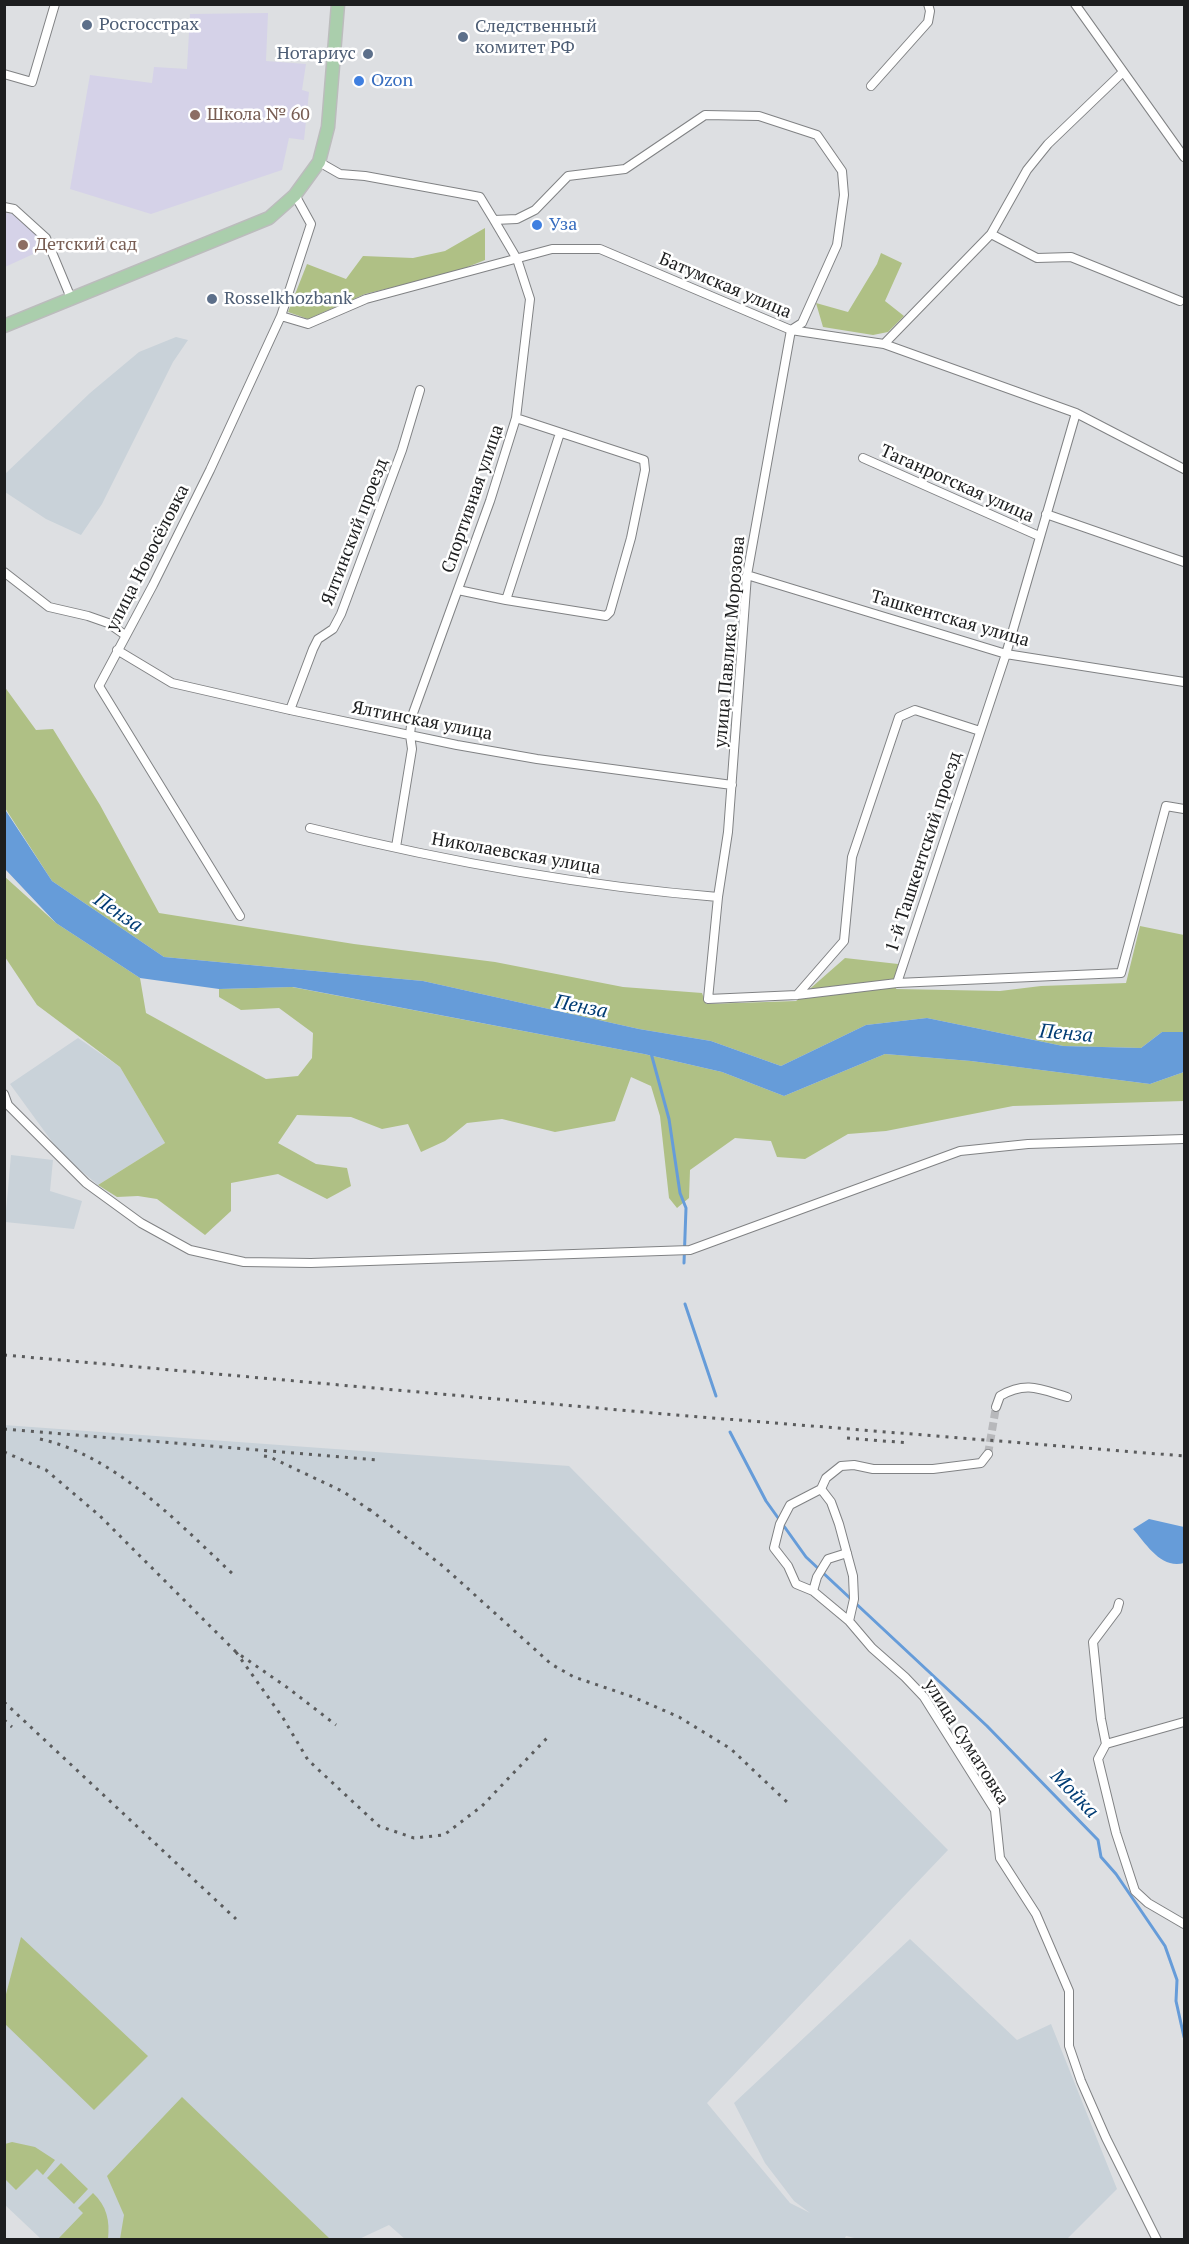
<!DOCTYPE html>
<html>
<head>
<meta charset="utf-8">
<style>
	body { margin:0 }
	#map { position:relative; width:1189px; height:2244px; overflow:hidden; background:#dddfe2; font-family:"PT Serif",serif }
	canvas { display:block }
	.frame { position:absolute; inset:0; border:6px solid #1d1e1f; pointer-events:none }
</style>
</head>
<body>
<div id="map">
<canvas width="1189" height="2244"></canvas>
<div class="frame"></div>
</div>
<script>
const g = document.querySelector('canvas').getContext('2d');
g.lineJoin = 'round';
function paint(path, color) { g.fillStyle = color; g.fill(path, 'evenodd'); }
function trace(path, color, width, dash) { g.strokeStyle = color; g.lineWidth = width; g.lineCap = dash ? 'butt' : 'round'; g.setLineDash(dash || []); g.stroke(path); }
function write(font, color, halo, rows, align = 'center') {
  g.font = font + ' "PT Serif",serif'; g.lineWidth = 5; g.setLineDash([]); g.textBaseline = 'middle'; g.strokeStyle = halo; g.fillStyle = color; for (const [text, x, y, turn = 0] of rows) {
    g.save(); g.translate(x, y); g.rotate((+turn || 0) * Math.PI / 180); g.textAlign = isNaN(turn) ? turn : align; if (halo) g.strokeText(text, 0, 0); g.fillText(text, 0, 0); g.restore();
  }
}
paint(new Path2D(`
	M176,337L188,340L173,362L102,504L81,535L46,519L5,492V474L90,393L139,352Z
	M78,1038L120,1067L165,1143L98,1185L61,1154L10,1084Z
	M11,1155L53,1160L50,1191L82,1201L74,1229L5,1222Z
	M4,1425L569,1466L948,1850L707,2103L790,2203L810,2213L794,2201L765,2163L734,2103L910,1939L1017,2040L1051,2024L1117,2189L1066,2240H863L846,2236L844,2240H406L389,2225L357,2240L41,2239L4,2204Z`), '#c9d2d9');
paint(new Path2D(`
	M268,13L266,61L306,64L302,90L309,92L304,140L289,138L282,170L151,214L70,189L90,75L152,83L154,67L187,69L190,14Z
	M5,213L12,214L43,240L42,250L5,267Z`), '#d5d2e8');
paint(new Path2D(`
	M485,228V260L455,272L365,294L308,319L288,312L307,264L346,279L363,256L413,258L445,251Z
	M881,253L902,263L885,301L904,316L888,332L873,335L823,327L816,303L848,312L877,264Z
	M4,686L36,730L53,729L100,805L159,913L354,944L495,962L623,987L702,993L706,1004L796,1001L845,958L898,964L896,989L1000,991L1041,986L1126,983L1140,926L1184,935V1032H1162L1141,1048L1063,1046L927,1018L866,1025L781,1066L711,1041L639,1029L423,981L164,957L52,881L5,808Z
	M4,876L56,923L140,978L146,1013L266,1079L298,1076L312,1058L313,1033L279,1008L241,1010L219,997V989L292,987L644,1054L722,1072L784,1096L885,1054L971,1061L1150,1084L1184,1072V1101L1013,1106L886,1131L848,1134L805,1159L777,1157L771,1141L735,1138L690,1170L689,1198L677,1208L669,1198L660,1116L651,1086L631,1077L615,1121L555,1132L502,1119L467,1123L445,1141L421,1152L408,1124L382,1129L351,1117L297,1115L278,1143L316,1164L347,1168L351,1186L327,1199L278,1174L231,1183V1211L205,1235L157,1199L138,1196L117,1197L98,1185L165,1143L120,1067L37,1005L5,957Z
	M21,1937L148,2056L94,2110L5,2024V1998Z
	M182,2097L329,2238L325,2240L120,2239L124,2215L107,2176Z
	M12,2142L35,2147L55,2160L43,2175L37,2169L16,2190L5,2179V2144Z
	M61,2163L88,2189L74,2204L47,2178Z
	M93,2193C107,2206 110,2221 108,2239H61L59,2238L83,2213L78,2208Z`), '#afc085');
paint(new Path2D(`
	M4,808L52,881L164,957L423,981L639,1029L711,1041L781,1066L866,1025L927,1018L1063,1046L1141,1048L1162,1032H1184V1072L1150,1084L971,1061L885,1054L784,1096L722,1072L644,1054L293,987L219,989L140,978L56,923L5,869Z
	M1149,1519L1184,1527V1563C1161,1569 1147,1545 1133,1529Z`), '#669cd9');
trace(new Path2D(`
	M651,1053L669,1119L680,1193L686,1208L684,1263
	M685,1304L716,1396
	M730,1432L766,1501L806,1557L987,1726L1098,1840L1101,1857L1116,1874L1165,1946L1177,1980L1176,2001L1184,2037`), '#669cd9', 3);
trace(new Path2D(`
	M988,1454L996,1407`), '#b7b8bb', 8, [8, 4]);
const minor = new Path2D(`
	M1075,4L1184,157
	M4,74L32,82L55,4
	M871,86L928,22L930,11L928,4
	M319,162L340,174L365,176L480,197L494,220L517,219L535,210L568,176L625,169L705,115L759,116L817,135L842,171L844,195L837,245L802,323L791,330L747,575L728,832L718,897L708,999L797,995L897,983L1121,973L1166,806L1184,809
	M4,207L14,209L46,238L71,298
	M991,234L1037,258L1071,257L1180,301
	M281,316L308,324L366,299L552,249H600L791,330L884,344L1076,413L1184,469
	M884,344L991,234L1027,170L1048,144L1123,72
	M863,458L1039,536
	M1046,514L1184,562
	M4,572L49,607L88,616L108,623L125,635
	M747,575L1006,654L1184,682
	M458,590L506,600L606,616L610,612L631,538L645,470L644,460L516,418
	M506,600L560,433
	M117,650L172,683L290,710L457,745L537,759L732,785
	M290,710L313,649L318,639L333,629L341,614L402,450L420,390
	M310,828C444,861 581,886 718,897
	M396,847L412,749L410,735L412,716L490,501L516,418L530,299L517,259L494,220
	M240,916L99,686L153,585L210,470L281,316L311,224L295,195
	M897,983L1006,654L1076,413
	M797,995L844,941L852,857L899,717L915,710L980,731
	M4,1094L8,1105L86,1183L141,1223L190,1250L244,1262L311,1263L690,1250L960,1151L1028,1144L1184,1139
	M996,1407L1000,1396C1026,1381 1040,1389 1067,1397
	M821,1489L831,1502L839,1524L853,1576L854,1599L849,1621L872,1648L905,1677L924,1697L995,1810L1000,1858L1036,1914L1069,1991V2046L1081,2081L1106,2138L1157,2240
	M813,1591L817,1577L828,1559L847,1553
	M849,1621L813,1591L796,1584L788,1566L774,1548L780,1524L790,1505L821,1489L826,1478L841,1466L854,1465L873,1469H933L981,1463L988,1454
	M1106,1744L1098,1759L1116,1833L1135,1891L1148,1903L1184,1924
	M1106,1744L1101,1719L1093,1642L1117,1610L1119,1603
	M1106,1744L1184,1722`);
const primary = new Path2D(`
	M4,326L269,218L295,195L319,162L328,127L338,4`);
trace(minor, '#808284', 10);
trace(primary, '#bbbcbc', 15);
trace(minor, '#fff', 8);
trace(primary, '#aaceac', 12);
trace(new Path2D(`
	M4,1355L676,1415L1184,1456
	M4,1429L379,1460
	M847,1438L909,1443
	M40,1439C117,1456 180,1525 236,1577
	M4,1452L46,1470L100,1516L236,1652L288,1688L336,1725
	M264,1456L270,1457L344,1492L375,1514
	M369,1509L444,1567L551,1664L574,1677L633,1697L679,1717L731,1749L787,1802
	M236,1652L283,1718L308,1760L379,1826L414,1838L444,1835L482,1806L547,1738
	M4,1702L236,1919
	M4,1720L12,1727`), '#5b5c5d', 3, [3, 6]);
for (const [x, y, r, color] of [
	[87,25,6,"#5c6f8a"],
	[463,37,6,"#5c6f8a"],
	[368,54,6,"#5c6f8a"],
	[359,81,6,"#3f7fe0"],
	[195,115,6,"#8d6e63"],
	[537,225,6,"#3f7fe0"],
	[23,245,6,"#8d6e63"],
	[212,299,6,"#5c6f8a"]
]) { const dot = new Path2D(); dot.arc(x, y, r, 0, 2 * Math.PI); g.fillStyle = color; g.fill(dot); trace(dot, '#fff', 2); }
write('18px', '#4e5e75', '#fff', [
	["Росгосстрах",99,25],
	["Следственный",475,27],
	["комитет РФ",475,48],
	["Нотариус",356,54,"right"],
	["Rosselkhozbank",224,299]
], 'left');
write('18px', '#366cbe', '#fff', [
	["Ozon",371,81],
	["Уза",549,225]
], 'left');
write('18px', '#785e54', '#fff', [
	["Школа № 60",207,115],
	["Детский сад",35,245]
], 'left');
write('18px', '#1d1e1f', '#fff', [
	["Батумская улица",725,286,23],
	["Таганрогская улица",957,484,24],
	["Спортивная улица",473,499,-71],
	["Ялтинский проезд",355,532,-69],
	["улица Новосёловка",148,558,-63],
	["Ташкентская улица",950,619,16],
	["улица Павлика Морозова",730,642,-85],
	["Ялтинская улица",422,721,11],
	["1-й Ташкентский проезд",924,852,-72],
	["Николаевская улица",516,854,10],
	["улица Суматовка",966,1742,58]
]);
write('italic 20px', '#003c74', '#fff', [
	["Пенза",118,913,34],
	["Пенза",581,1007,11],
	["Пенза",1066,1034,5],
	["Мойка",1074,1794,46]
]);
</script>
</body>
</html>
